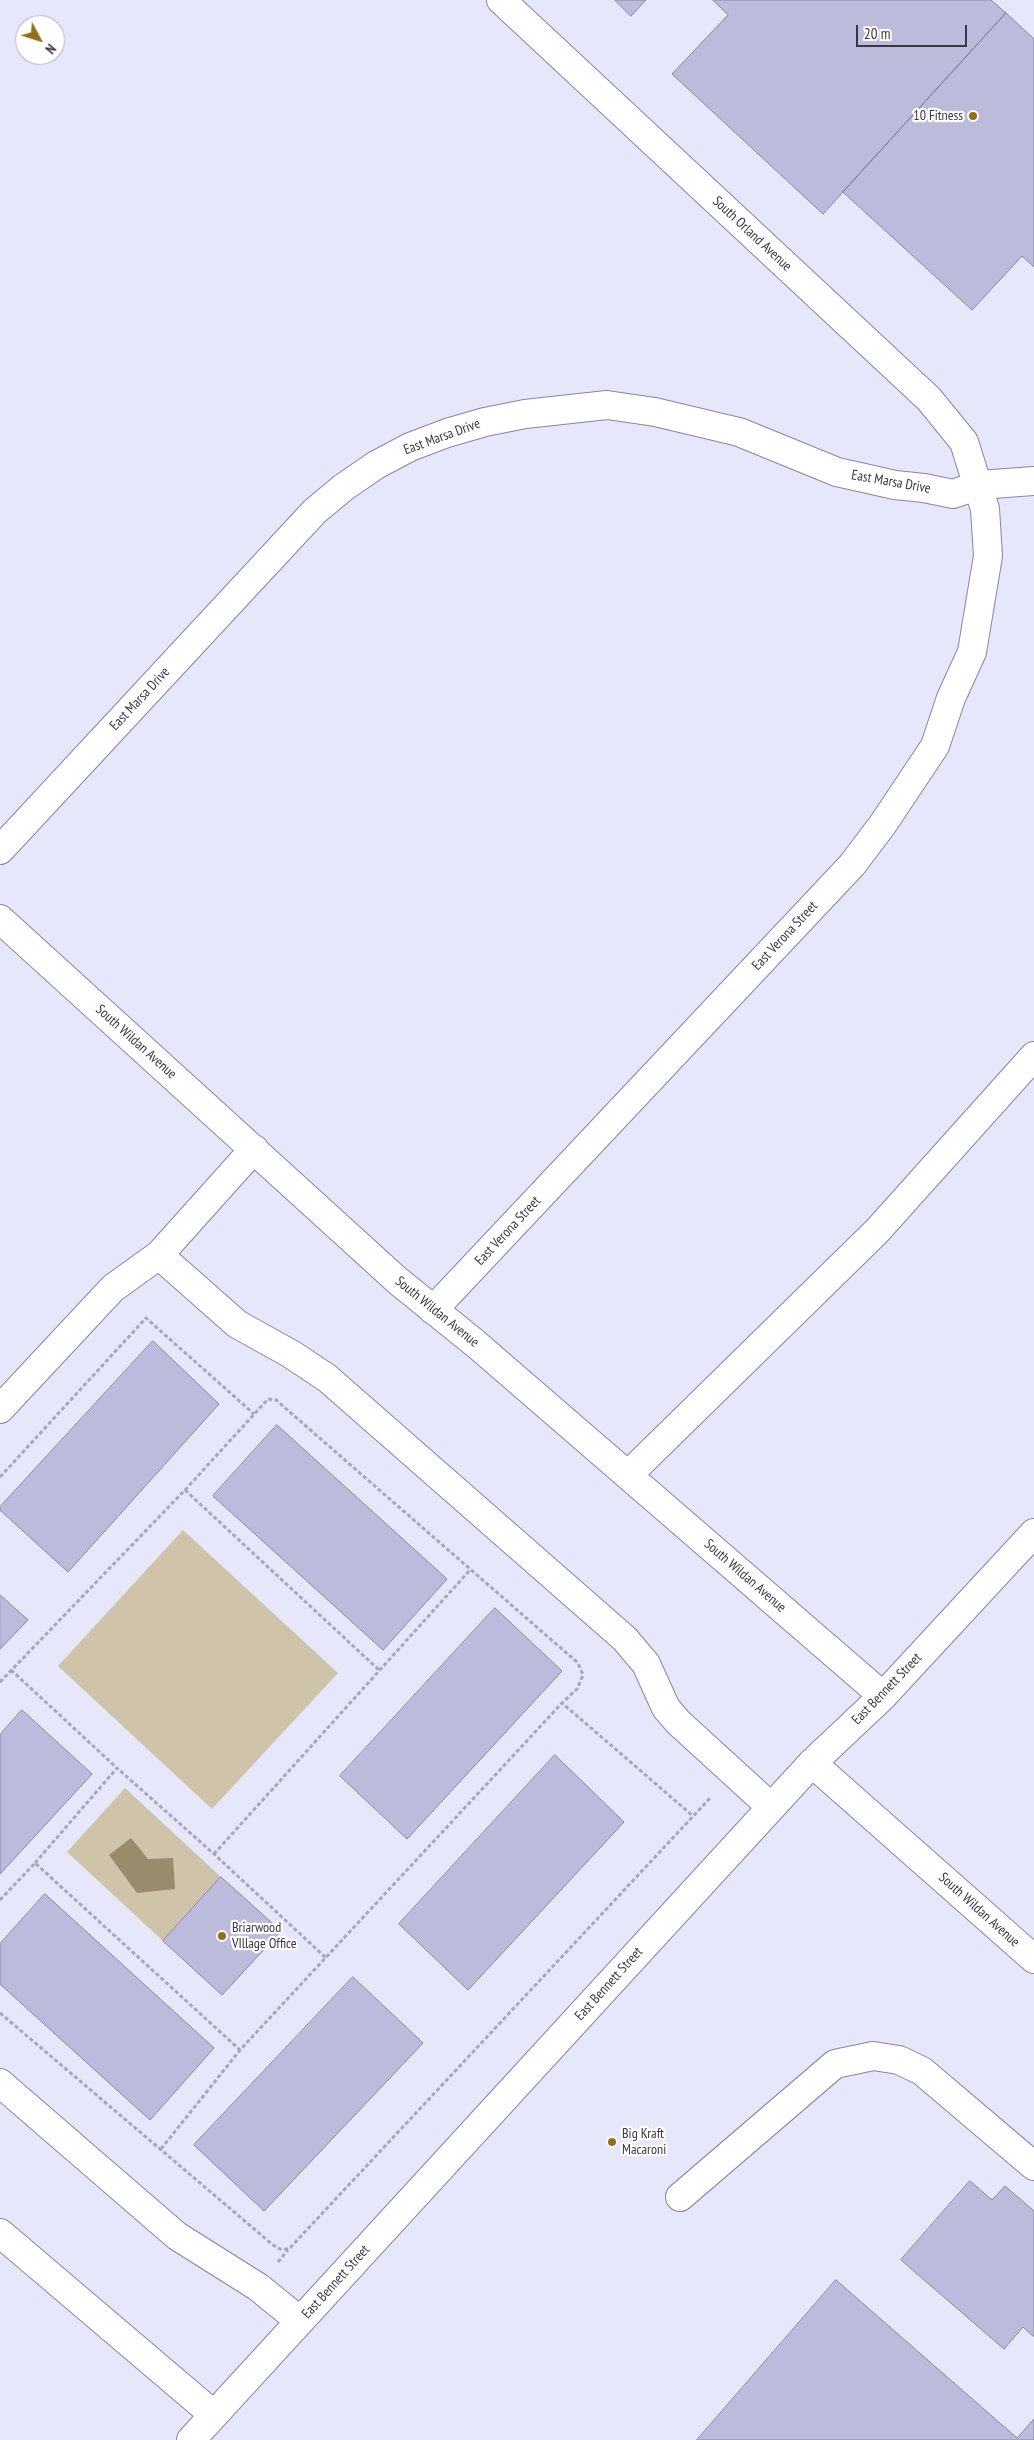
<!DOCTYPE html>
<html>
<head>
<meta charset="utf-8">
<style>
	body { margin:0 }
	#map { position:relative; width:1034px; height:2440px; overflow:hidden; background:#e7e7fc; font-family:"PT Sans Narrow",sans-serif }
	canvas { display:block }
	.north { position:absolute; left:15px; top:15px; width:50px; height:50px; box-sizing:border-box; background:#fff; border:1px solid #afafb5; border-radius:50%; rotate:130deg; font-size:14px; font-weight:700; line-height:20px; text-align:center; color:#383845 }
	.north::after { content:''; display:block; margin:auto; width:18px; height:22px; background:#927017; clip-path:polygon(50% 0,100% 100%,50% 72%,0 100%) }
	.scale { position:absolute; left:856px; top:25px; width:111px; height:22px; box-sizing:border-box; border:2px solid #383845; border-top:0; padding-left:6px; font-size:15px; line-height:18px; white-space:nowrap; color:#383845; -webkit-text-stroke:4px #fff; paint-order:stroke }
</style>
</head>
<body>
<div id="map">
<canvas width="1034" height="2440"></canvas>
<div class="north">N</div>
<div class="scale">20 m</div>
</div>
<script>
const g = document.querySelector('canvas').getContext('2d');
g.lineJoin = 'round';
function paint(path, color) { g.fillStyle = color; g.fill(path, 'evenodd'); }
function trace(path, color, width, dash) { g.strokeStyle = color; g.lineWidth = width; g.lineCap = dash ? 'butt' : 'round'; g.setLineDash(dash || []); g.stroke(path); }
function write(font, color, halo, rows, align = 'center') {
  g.font = font + ' "PT Sans Narrow",sans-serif'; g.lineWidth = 4.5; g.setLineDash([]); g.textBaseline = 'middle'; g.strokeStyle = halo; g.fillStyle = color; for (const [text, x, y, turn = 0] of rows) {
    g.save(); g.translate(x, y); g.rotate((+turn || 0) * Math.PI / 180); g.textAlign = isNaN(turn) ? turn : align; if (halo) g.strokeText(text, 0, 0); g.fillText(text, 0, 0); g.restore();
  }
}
paint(new Path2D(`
	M183,1530L338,1673L212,1809L58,1666Z
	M125,1788L221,1877L163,1941L67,1852Z`), '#cfc3a9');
paint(new Path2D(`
	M131,1838L148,1859L173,1858L175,1889L137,1893L109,1855Z`), '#998b6e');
const building = new Path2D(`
	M615,0H646L631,16Z
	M713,0H991L1006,13L823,214L672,74L728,15Z
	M1006,13L1034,39V267L1022,256L972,310L843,192Z
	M153,1341L219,1404L68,1572L0,1510V1507Z
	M277,1425L447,1579L383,1650L213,1496Z
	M0,1595L28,1620L0,1649Z
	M495,1608L562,1671L407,1839L340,1776Z
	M22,1710L92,1774L0,1874V1735Z
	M555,1755L624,1822L468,1990L399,1924Z
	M221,1877L281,1931L222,1995L163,1941Z
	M45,1894L214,2048L150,2120L0,1984V1944Z
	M353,1977L423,2043L264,2211L194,2145Z
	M970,2181L992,2200L1005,2186L1034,2211V2337L1023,2327L1004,2349L901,2260Z
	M836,2280L1017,2438L1034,2419V2440H697Z`);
paint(building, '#bcbbdb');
trace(building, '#8786a6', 1);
const minor = new Path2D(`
	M0,850L315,511L344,487L376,465L410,447L447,433L485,422L525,414L607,405L655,412L739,432L837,472L895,485L924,488L953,494L979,485L1034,481
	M0,919L398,1281L476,1344L883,1696
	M254,1149L159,1255L237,1324L291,1354L327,1378L625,1639L646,1664L666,1708L678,1722L771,1807
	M433,1310L852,865L883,824L935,746L951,698L972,652L988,556L985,509L964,442L929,399L501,0
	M0,1409L113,1288L159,1255
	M628,1475L877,1231L1034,1056
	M812,1763L1034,1959
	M0,2083L177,2236L258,2287L300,2321
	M680,2197L835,2064L873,2056L899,2060L922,2071L1034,2166
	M0,2233L214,2415
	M191,2440L812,1763L883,1696L1034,1533`);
trace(minor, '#8685a4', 30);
trace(new Path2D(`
	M0,1477L146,1318L254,1414
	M185,1490L379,1670
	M11,1670L117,1768
	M0,1682L185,1490L268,1399L276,1400L578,1663L583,1675L577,1689L562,1703L693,1816
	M214,1854L470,1570
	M35,1863L117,1768L214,1854L326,1958
	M0,1900L35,1863L240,2050
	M0,2013L273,2245L280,2249H289L711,1797
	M161,2149L240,2050L562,1703
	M278,2262L288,2250`), '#a7a7b9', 3, [4, 2.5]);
trace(minor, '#fff', 28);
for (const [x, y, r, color] of [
	[973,116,5,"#927017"],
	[222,1936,5,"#927017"],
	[612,2142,5,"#927017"]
]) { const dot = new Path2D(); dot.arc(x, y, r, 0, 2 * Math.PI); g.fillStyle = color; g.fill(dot); trace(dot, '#fff', 2); }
write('14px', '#383845', '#fff', [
	["10 Fitness",963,116,"right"],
	["Briarwood",232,1928],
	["VIllage Office",232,1944],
	["Big Kraft",622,2134],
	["Macaroni",622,2150]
], 'left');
write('14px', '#383845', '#fff', [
	["South Orland Avenue",752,234,43],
	["East Marsa Drive",442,437,-20],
	["East Marsa Drive",891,482,10],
	["East Marsa Drive",140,699,-47],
	["East Verona Street",785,936,-47],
	["South Wildan Avenue",136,1042,42],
	["East Verona Street",508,1231,-47],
	["South Wildan Avenue",437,1312,39],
	["South Wildan Avenue",745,1576,41],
	["East Bennett Street",887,1689,-46],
	["South Wildan Avenue",979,1910,42],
	["East Bennett Street",609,1984,-48],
	["East Bennett Street",336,2282,-48]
]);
</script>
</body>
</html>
